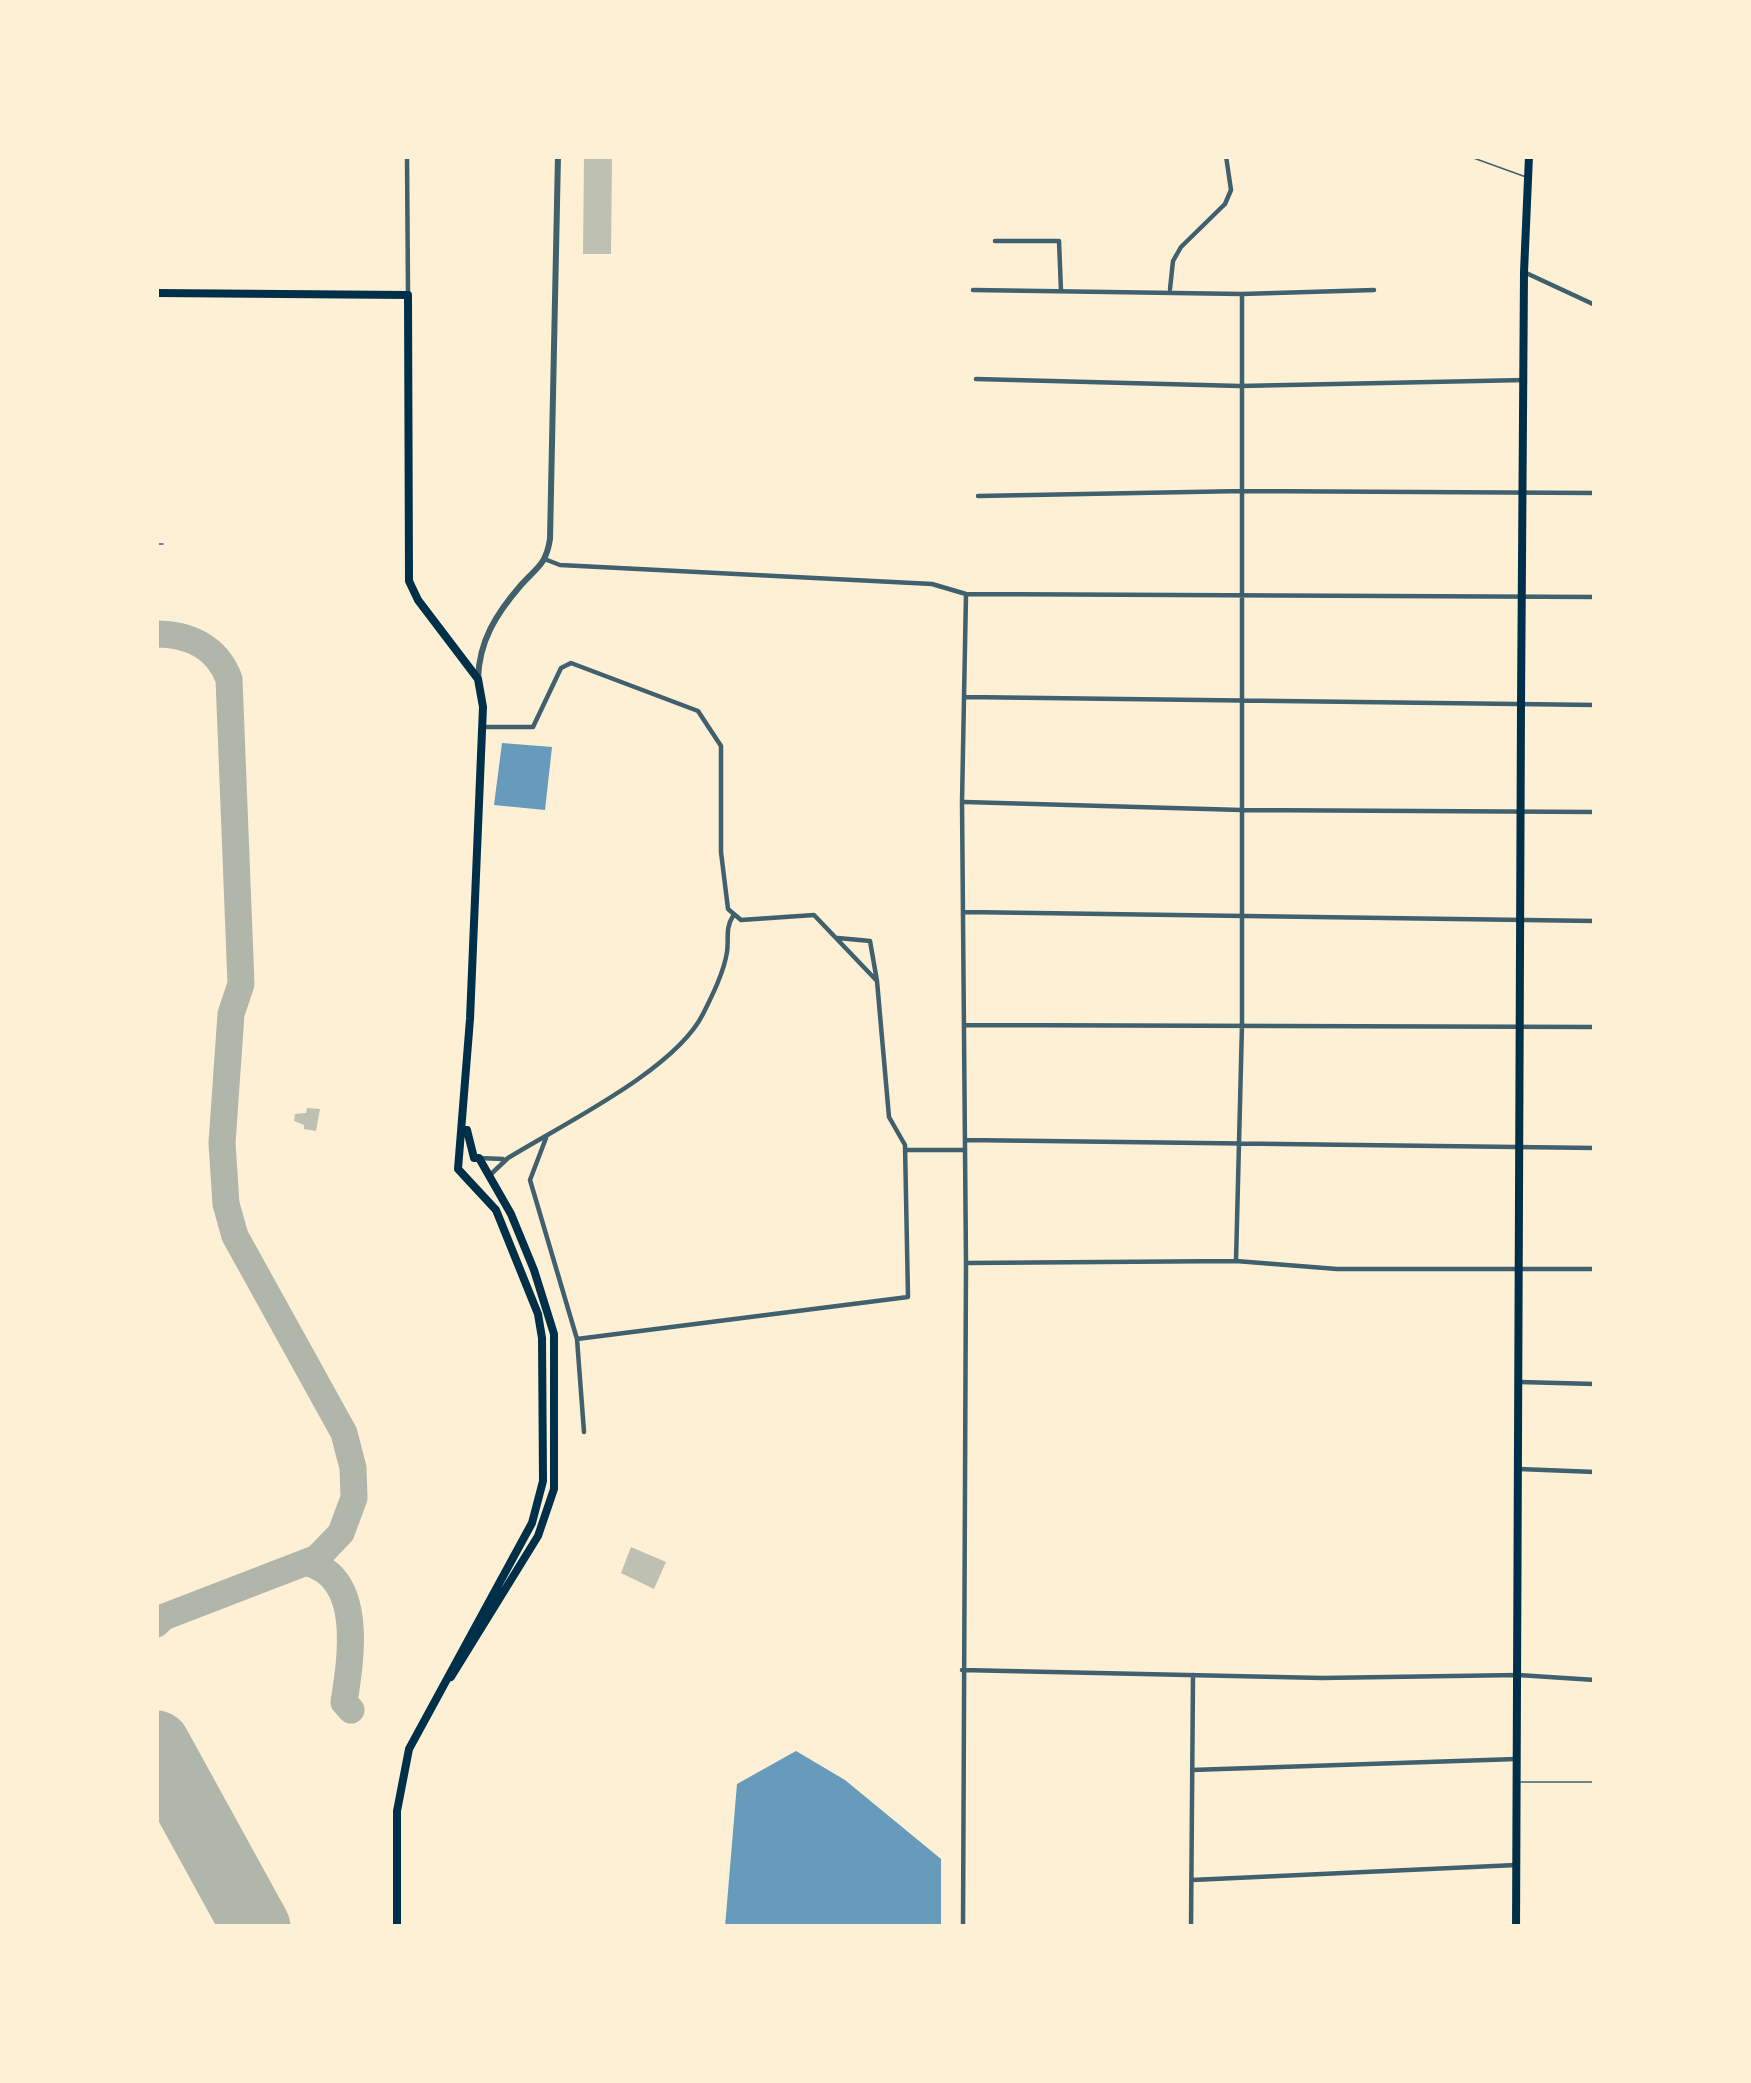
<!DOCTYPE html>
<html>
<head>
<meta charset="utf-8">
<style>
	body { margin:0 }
	#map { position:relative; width:1751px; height:2083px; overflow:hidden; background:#fdf0d5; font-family:Figtree,sans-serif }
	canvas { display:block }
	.frame { position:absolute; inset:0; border:159px solid #fdf0d5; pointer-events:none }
</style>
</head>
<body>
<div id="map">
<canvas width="1751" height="2083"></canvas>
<div class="frame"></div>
</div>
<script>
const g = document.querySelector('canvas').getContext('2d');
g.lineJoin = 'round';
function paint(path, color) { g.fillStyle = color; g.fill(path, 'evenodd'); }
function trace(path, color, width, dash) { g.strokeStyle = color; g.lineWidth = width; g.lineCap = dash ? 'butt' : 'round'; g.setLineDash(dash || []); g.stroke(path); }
paint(new Path2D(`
	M502,743L552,747L545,810L494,805Z
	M796,1751L845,1780L941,1859V1927H725L737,1784Z`), '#669bbc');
trace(new Path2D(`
	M795,157L796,156`), '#669bbc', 3);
trace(new Path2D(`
	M156,634C189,634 217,647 229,679L241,984L231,1014L222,1143L226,1204L235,1236L344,1433L353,1468L354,1498L341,1533L317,1558L164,1617L156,1624
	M308,1563C364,1578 351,1658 344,1702L351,1710`), '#b1b6ab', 27);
trace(new Path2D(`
	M156,1745L256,1927`), '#b1b6ab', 69);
paint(new Path2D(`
	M584,156H612L611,254H583Z
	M307,1108L320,1109L316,1131L304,1129V1125L294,1121L295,1114L306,1113Z
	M631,1547L666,1562L654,1589L621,1573Z`), '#bec0b2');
trace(new Path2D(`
	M1273,156H1275
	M1468,156L1526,177
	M156,544H163
	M1521,1782H1595`), '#3f606c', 1.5);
trace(new Path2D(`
	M407,156L408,294
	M995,241H1059L1061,291
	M1524,272L1595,305
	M1170,289L1173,261L1181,247L1225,204L1231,190L1226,156
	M973,290L1242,294L1374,290
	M976,379L1240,386L1525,380
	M978,496L1243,491L1595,493
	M547,560L560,565L932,584L966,594L1595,597
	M965,697L1595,705
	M485,727H533L561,668L571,663L698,711L721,746V852L728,909L741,920L814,915L877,981L889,1117L905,1145L908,1297L577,1339
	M965,802L1241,810L1595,812
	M965,912L1595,921
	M838,938L870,941L877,981
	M965,1025L1595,1027
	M546,1138L530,1180L577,1339L584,1432
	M965,1140L1595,1148
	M905,1150H965
	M479,1158L503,1159
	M489,1176L508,1158C563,1124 675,1070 703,1014C712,996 724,972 727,952C729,939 725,928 733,916
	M1236,1261L1242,1025V294
	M966,1263L1236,1261L1337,1269H1595
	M1520,1382L1595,1384
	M1519,1469L1595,1472
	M962,1670L1322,1678L1518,1675L1595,1680
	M1192,1770L1516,1759
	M1192,1880L1516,1865
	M963,1927L966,1263L962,802L966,594
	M1191,1927L1193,1675`), '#3f606c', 4.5);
trace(new Path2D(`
	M478,679C479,641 496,614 521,585C537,567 546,565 550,539L558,156`), '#3f606c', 6);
trace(new Path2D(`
	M156,293L408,295L409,581L418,600L478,679L483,707L470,1019L458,1169L496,1210L538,1314L542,1338L543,1481L532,1523L409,1749L397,1811V1927
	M451,1677L538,1536L554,1489V1334L534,1270L511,1214L479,1158H474L467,1130
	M1516,1927L1521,704L1524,272L1529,156`), '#003049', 8);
</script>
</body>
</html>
